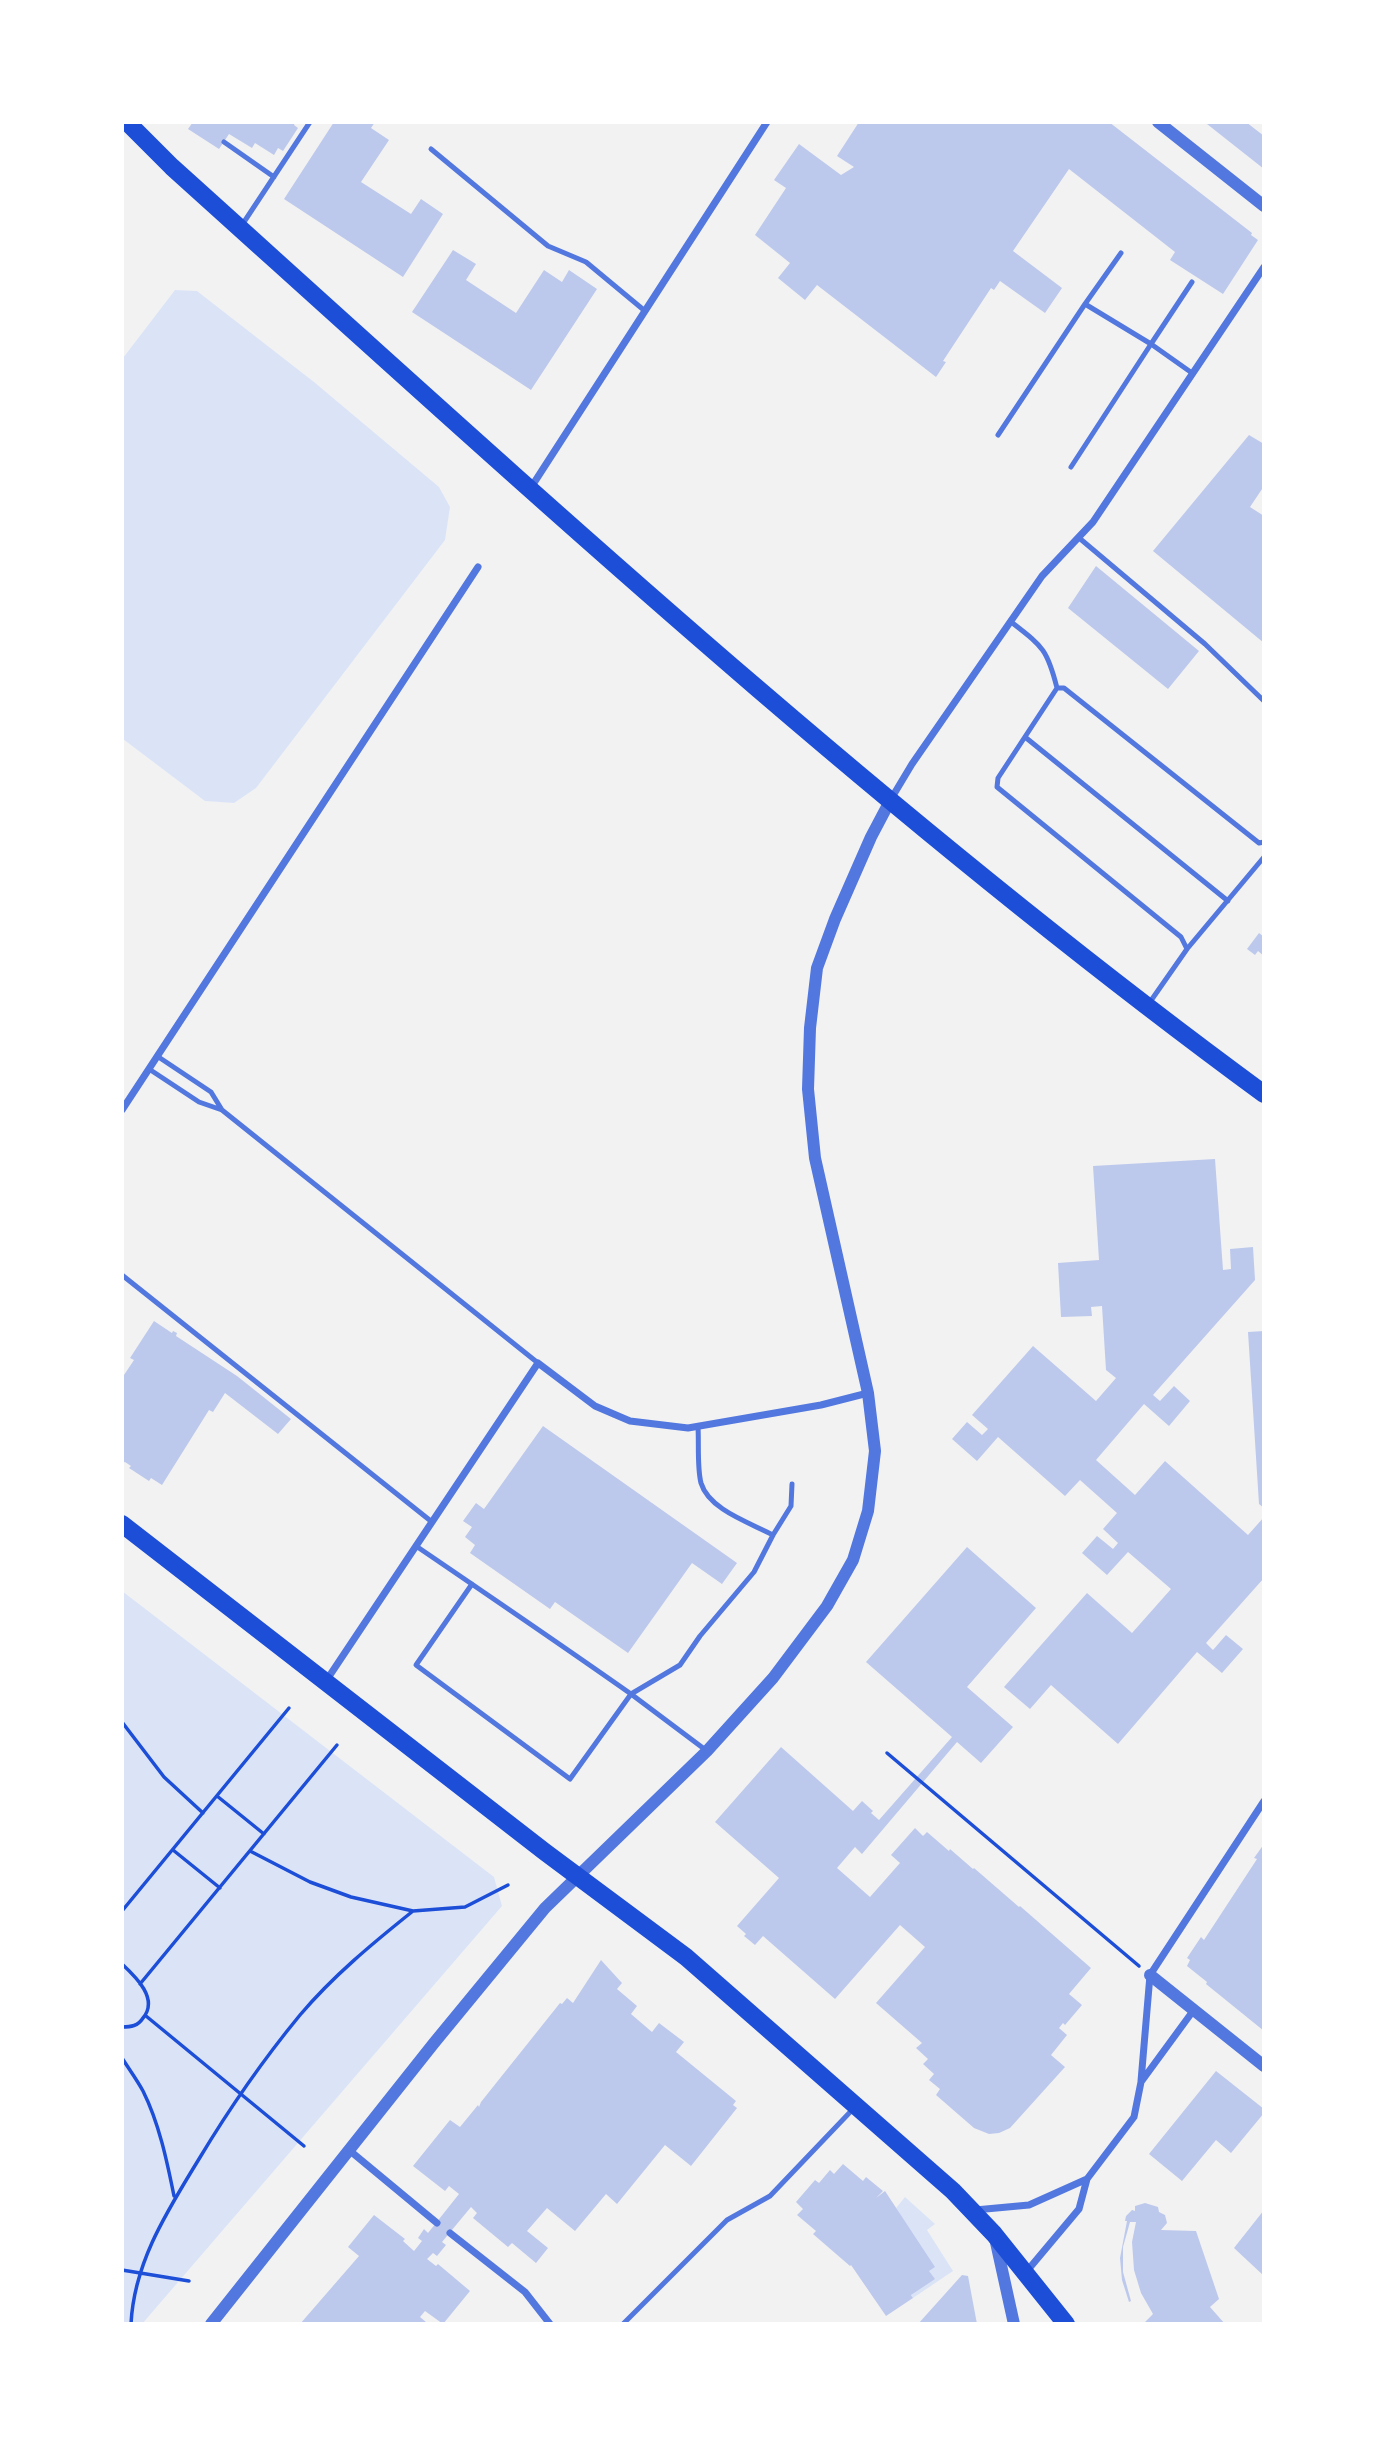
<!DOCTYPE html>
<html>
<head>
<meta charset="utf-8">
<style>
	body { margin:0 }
	#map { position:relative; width:1386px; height:2446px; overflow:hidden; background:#f2f2f2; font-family:"Source Serif 4",serif }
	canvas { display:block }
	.frame { position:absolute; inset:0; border:124px solid #fff; pointer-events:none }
</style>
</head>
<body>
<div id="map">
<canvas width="1386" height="2446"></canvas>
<div class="frame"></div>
</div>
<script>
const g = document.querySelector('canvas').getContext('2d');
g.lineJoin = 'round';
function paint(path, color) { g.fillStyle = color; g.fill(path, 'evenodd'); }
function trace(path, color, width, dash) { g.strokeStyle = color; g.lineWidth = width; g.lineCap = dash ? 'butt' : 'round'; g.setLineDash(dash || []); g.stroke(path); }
paint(new Path2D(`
	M175,290L197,291L314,382L439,487L450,507L445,540L256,788L234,803L205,801L123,739V358Z
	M122,1591L494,1877L502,1906L142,2324L122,2323Z
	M905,2197L935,2224L927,2230L953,2271L913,2298L911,2295L929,2271L896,2208Z`), '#dbe4f7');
paint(new Path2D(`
	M193,122H295L294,125L298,128L283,151L278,148L274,155L255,143L252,148L229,134L219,149L188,129Z
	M334,122H375L371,128L389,140L361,182L411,214L421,199L443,214L403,277L284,199Z
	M859,122H1109L1252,233L1251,235L1258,240L1223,294L1170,260L1175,252L1069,169L1013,251L1062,288L1045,313L1000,281L994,290L991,288L943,361L946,362L936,377L817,285L805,300L778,278L790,263L755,235L786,188L774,180L799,144L841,175L854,167L837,156Z
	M1208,122H1246L1264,136V169L1207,124Z
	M453,250L476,264L466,280L516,313L544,270L562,282L569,270L597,289L531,390L412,312Z
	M1249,435L1264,444V486L1250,507L1264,516V643L1153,551Z
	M1096,566L1199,651L1168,689L1068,608Z
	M1259,933L1264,937V956L1258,951L1255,955L1247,949Z
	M1215,1159L1223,1270L1231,1269L1230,1249L1253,1247L1255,1280L1153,1395L1160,1401L1174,1386L1190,1401L1169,1426L1144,1404L1096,1460L1135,1495L1165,1461L1248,1535L1264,1517V1578L1206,1643L1213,1650L1226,1635L1243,1649L1222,1673L1197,1652L1118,1744L1051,1685L1030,1709L1004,1687L1087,1593L1132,1633L1171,1589L1128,1552L1107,1575L1082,1553L1097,1536L1113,1549L1118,1543L1103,1529L1117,1513L1080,1480L1065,1496L998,1437L977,1461L952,1439L967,1422L982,1435L988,1429L972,1415L1033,1346L1096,1401L1116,1378L1106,1370L1102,1306L1091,1307L1092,1316L1061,1317L1058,1263L1099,1260L1093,1166Z
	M154,1321L172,1333L173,1331L177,1333L176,1336L237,1376L291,1419L278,1434L225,1393L213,1412L209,1410L162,1485L151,1478L149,1481L129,1468L131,1466L125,1462L122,1463V1378L134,1360L130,1358Z
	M1264,1331V1508L1259,1504L1248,1332Z
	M543,1426L737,1563L722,1584L692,1563L628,1653L555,1602L550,1609L470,1553L475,1545L465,1537L472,1527L463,1521L476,1503L484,1509Z
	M967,1547L1036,1608L967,1687L1013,1727L981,1763L957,1742L862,1854L855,1847L837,1868L870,1897L900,1863L891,1855L915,1828L923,1836L927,1832L949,1851L950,1849L973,1869L974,1868L1019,1907L1020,1906L1091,1968L1069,1994L1082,2005L1065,2025L1063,2023L1059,2028L1067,2035L1051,2055L1065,2067L1010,2128L999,2133L989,2134L974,2128L936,2095L940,2089L929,2080L934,2074L923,2064L928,2059L916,2048L922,2043L876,2003L925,1947L900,1925L835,1999L763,1936L755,1945L744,1936L746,1934L737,1926L779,1878L715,1822L781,1747L853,1811L862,1801L873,1811L871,1813L879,1820L952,1737L866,1662Z
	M1264,1844V2031L1206,1984L1207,1982L1187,1966L1190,1960L1187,1958L1201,1937L1204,1940L1257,1859L1254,1858Z
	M601,1960L622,1983L617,1989L637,2006L631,2014L652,2032L659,2023L684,2042L676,2052L736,2101L733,2105L737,2108L691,2166L665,2145L617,2204L606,2194L575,2231L547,2208L527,2231L548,2248L536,2263L512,2243L508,2247L473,2218L477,2213L471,2207L442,2242L446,2245L437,2256L433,2253L427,2259L436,2266L438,2264L470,2291L443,2324L425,2311L420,2317L426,2322L425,2324H300L359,2256L348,2247L374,2215L405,2239L403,2241L414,2251L422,2241L418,2238L424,2229L428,2233L459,2194L449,2186L445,2191L413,2166L450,2120L460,2127L478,2105L479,2107L481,2102L560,2003L562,2004L567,1998L573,2003Z
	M1216,2071L1264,2109V2113L1231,2153L1216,2140L1182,2181L1149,2154Z
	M843,2164L863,2181L866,2177L883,2191L876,2198L885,2191L935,2267L929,2271L935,2279L911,2295L913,2298L886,2316L851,2265L850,2266L813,2234L816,2231L797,2215L803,2209L796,2202L815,2180L819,2183L830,2170L834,2174Z
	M1145,2203L1158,2207L1159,2212L1165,2215L1167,2223L1161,2230L1196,2231L1219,2299L1210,2307L1225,2324H1143L1153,2314L1141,2293L1134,2270L1132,2242L1136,2222H1130L1123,2247V2272L1131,2301L1129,2302L1122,2280L1120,2258L1127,2221H1125L1126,2216L1132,2210L1135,2211V2206Z
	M1264,2210V2276L1234,2248Z
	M962,2275L968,2276L977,2324H918Z`), '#bdc9ec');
trace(new Path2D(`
	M122,1722L164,1777L203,1813
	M887,1753L1139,1966
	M217,1796L264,1834
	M173,1850L220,1888
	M250,1851L310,1882L351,1897L413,1911L465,1907L508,1885
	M122,1911L289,1708
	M122,1964C136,1977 159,1999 143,2018C138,2026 131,2027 122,2027
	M140,1984L337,1745
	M146,2016L304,2146
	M122,2058C129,2069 137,2080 143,2091C159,2123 167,2161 174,2196
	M122,2270L189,2281
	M131,2324C134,2262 168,2210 199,2159C229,2109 263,2060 300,2015C333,1976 373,1943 413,1911`), '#1d4ed8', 3.5);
trace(new Path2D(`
	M224,142L274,177
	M431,149L548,246L586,262L645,311
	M242,225L310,122
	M1121,253L1085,304L1151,344L1192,282
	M998,435L1085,304
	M1071,467L1151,344L1192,373
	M1078,537L1205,644L1264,701
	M1010,621C1042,646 1047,648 1057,688
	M1025,737L1228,901
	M1187,949L1264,857
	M1150,1002L1187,949L1181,937L997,787L998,778L1057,688H1064L1259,843L1264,842
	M157,1056L211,1092L222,1110L538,1363
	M149,1069L199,1102L222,1110
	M122,1275L432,1522
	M698,1427C699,1443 697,1468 701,1483C709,1510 751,1523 773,1535L754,1572L700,1636L680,1665L631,1694L707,1751
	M773,1535L791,1506L792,1484
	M416,1546C488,1595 560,1644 631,1694L570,1779L416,1665L472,1584
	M623,2324L727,2220L770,2196L854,2108`), '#5277de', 5);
trace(new Path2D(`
	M530,489L767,122
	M891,799L912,764L1042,576L1093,522L1264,267
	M122,1110L478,567
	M326,1681L538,1363L595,1406L630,1421L688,1428L821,1405L868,1393
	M1141,2081L1150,1975L1264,1801
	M349,2150L437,2223
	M975,2210L1029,2205L1087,2179
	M450,2233L525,2292L550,2324
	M1027,2271L1079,2209L1087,2179L1134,2117L1141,2082L1193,2011`), '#5277de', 7);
trace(new Path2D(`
	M1158,122L1264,206
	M1150,1975L1264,2066
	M995,2238L1014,2324
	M211,2324L434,2043L545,1908L707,1751L773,1678L827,1606L853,1560L868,1511L875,1451L868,1393L815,1158L808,1089L810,1028L817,968L835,919L871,837L890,801`), '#5277de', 12);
trace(new Path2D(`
	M127,122L172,167C526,486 878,811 1264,1094
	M122,1524L545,1852L686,1957L953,2191L994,2234L1066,2324`), '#1d4ed8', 18);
</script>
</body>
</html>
